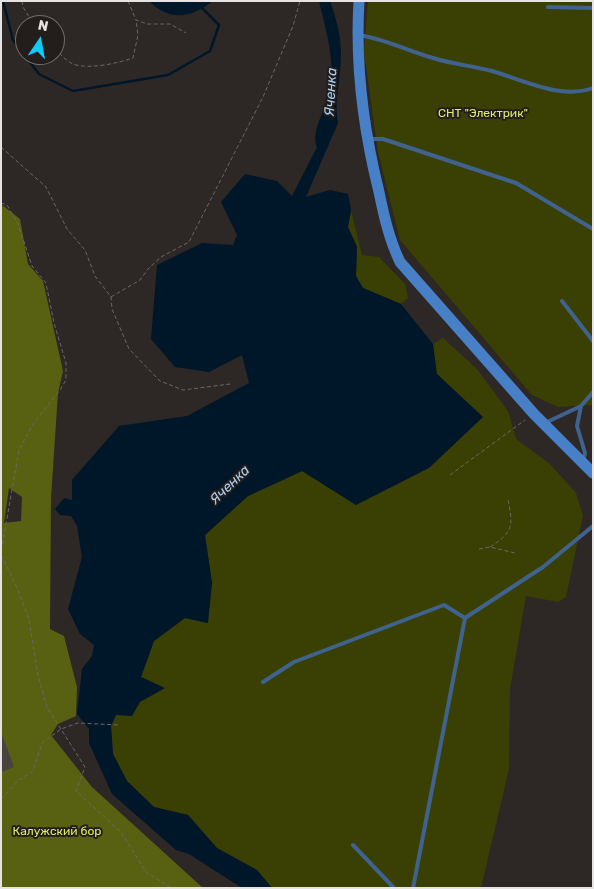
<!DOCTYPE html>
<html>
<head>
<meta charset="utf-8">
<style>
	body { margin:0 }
	#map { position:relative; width:594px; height:889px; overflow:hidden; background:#2d2725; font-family:Rubik,sans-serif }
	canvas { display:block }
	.frame { position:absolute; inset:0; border:2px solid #e7e3e2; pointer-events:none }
	.north { position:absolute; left:15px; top:15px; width:50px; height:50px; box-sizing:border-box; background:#231e1b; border:1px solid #716d6b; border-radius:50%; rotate:12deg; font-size:14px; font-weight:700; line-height:20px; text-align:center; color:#e7e3e2 }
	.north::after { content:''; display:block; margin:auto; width:18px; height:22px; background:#10cafa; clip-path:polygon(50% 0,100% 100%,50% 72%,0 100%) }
</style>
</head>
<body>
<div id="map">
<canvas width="594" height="889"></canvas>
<div class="frame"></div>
<div class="north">N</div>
</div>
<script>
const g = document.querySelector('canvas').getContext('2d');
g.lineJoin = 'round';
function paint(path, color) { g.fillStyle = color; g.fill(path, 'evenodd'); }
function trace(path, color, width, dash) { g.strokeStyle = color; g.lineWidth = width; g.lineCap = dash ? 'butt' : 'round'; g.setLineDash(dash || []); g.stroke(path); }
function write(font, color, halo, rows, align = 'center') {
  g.font = font + ' Rubik,sans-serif'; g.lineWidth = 4; g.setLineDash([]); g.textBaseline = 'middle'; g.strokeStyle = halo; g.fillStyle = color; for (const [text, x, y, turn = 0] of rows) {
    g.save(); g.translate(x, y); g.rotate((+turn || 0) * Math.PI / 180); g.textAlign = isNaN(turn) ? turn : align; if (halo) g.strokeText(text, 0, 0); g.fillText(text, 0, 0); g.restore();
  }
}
paint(new Path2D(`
	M368,1H593V405L558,407L532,395L400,240L378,152L364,52Z
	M351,210L362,255L379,257L405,284L408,298L401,304L363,288L356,276L357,247L348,227Z
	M443,338L477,369L508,411L516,439L550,464L576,493L583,516L566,597L558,602L526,596L510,689L509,769L481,888H272L257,870L217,848L188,815L154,807L127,781L113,754L111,726L116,715L164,688L141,677L154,641L185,618L207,623L212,583L205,535L248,496L303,471L356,505L483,417L436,374L433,344Z`), '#3a4003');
paint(new Path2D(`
	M1,204L20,219L28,264L43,281L63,371L58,393L51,498L50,629L64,636L77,687L76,716L58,724L51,735L92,787L203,888H1ZM9,488L22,497L21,521L4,523Z`), '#586111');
paint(new Path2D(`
	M149,1H213C190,18 171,22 149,1Z
	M319,1H330C336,18 341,36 341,54C341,77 334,100 338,123L306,197L330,190L348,194L351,210L348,227L357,247L356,276L363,288L401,304L433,344L437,374L483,417L429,468L356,505L302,471L248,496L205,535L212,583L208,623L185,618L154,641L141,677L165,688L140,702L132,716L116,715L111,726L113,754L127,781L154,807L188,815L217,848L257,870L272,888H242L189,854L176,850L112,794L89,743V729L77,714L82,669L92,656L94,645L80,634L68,609L82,557L77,526L71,516L60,515L55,509L64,498L72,500V480L119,426L187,416L249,383L242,355L209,372L175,367L151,339L157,265L202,243L233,245L237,235L221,202L245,174L277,181L292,196L317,147C310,133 327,106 330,89C335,58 326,31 319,1Z`), '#001629');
trace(new Path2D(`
	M3,1L13,40L39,74L73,91L168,75L210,51L219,25L201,7`), '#001629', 2.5);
paint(new Path2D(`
	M1,732L14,767L1,772Z`), '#484240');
trace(new Path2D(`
	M22,1L23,7L34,25
	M128,1L136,20L147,24H170L186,33
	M55,48C60,54 66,61 73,64C89,70 118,63 133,58L138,35L136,20
	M1,147L46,187L67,229L85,250L95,276L111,297L112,309L129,349L160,381L183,390L230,384
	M1,203L7,205L18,224L32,266L46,283L54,323L66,363V380L60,390L33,424L19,450L1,552
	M111,297L140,280L148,269L161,257L189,242L263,97L293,26L300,1
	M450,475L525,420
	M490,547C514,532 513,525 508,499
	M479,549L490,547L515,553
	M1,555L15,583L29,619L38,676L47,707L85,767L76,791L121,832L146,872L171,888
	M1,799L19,780L33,771L42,743L61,729L78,723L119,725`), '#6c6765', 1, [4, 2.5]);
trace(new Path2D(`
	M548,7L593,8
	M359,35C385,39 408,51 433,58C452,64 473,66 492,71C523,80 561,100 593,88
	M371,139H383L516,183L593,229
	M562,301L593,341
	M581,406L577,426L585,453L583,462
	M545,423L581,406L593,392
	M263,682L294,662L444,605L465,618L543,567L593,526
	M353,845L394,888
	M413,888L465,618`), '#3f628e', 4);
trace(new Path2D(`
	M359,1C355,67 363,128 379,192C384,216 389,239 400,262L534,414L593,473`), '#4880c8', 11);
write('12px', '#deee6e', '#231e1b', [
	["СНТ \"Электрик\"",483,114],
	["Калужский бор",57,832]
]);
write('italic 14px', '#aacff1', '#231e1b', [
	["Яченка",331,92,-87],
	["Яченка",230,485,-44]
]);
</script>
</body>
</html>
